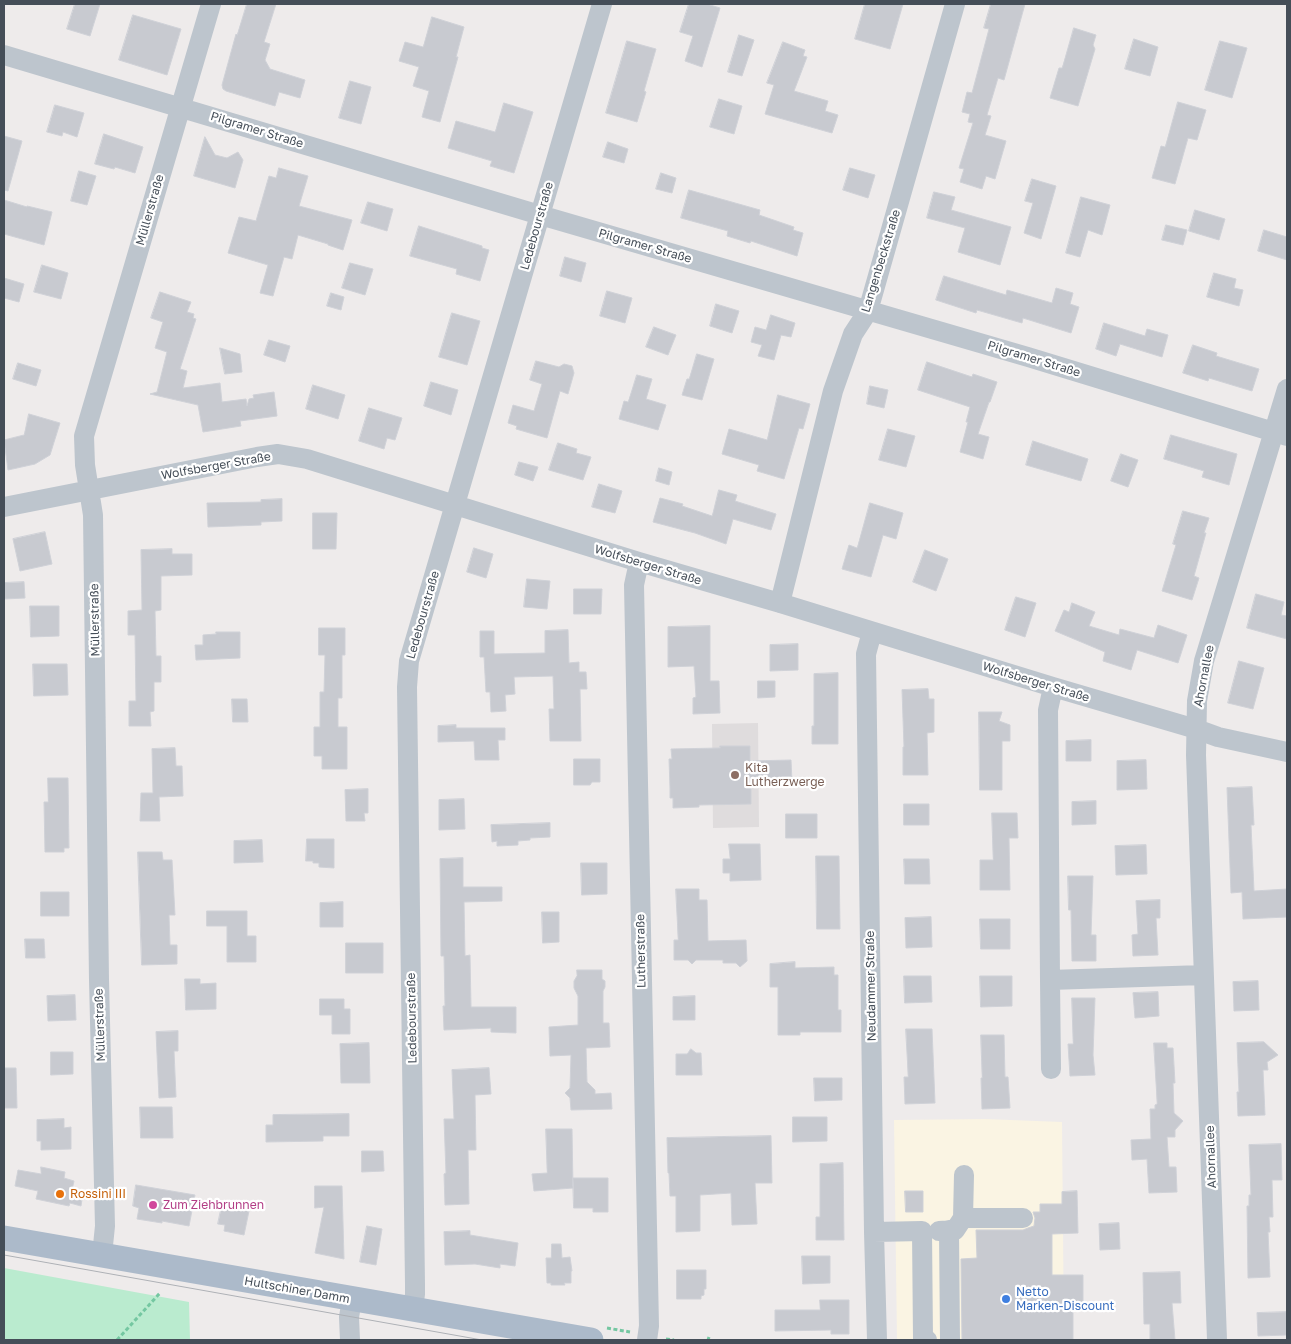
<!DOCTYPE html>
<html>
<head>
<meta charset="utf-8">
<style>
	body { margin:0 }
	#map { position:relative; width:1291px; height:1344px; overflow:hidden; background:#eeebeb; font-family:"Golos Text",sans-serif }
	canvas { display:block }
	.frame { position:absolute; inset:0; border:5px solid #454e58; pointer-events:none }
</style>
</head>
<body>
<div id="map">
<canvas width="1291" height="1344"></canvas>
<div class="frame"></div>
</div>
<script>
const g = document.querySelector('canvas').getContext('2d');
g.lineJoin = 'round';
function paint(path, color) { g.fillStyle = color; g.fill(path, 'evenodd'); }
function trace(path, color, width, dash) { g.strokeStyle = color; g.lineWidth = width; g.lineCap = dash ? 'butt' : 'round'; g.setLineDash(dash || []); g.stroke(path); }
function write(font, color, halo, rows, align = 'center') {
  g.font = font + ' "Golos Text",sans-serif'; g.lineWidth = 4.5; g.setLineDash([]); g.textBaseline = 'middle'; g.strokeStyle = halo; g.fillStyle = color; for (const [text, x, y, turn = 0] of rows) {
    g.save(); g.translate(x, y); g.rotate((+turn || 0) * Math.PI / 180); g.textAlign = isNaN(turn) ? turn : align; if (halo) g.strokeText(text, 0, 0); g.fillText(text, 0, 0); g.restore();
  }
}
paint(new Path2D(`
	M985,1119L1062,1122L1064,1340H897L894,1120Z`), '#faf4e3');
paint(new Path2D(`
	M758,723L759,827L713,828L712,724Z`), '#dfdcdd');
paint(new Path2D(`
	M4,1268L189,1302L190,1340H4Z`), '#baebcf');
const building = new Path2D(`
	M75,4H100L90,36L67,29Z
	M247,4H276L264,42L270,44L265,60L270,69L305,80L300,98L279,92L275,106L226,91L223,89L222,85L236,34L237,35Z
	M689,4H707L720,8L702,67L685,61L693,36L680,32Z
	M865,4H903L890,49L855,39Z
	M991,4H1025L1004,80L998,78L987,115L991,116L985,135L1006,141L995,179L986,176L982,189L960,182L964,169L959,168L973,123L968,122L970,114L962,112L967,92L972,93L989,29L984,28Z
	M133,15L181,29L167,75L119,60Z
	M432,17L464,27L456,57H458L440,122L422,117L429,91L413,86L419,67L399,61L405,42L423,47Z
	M1074,28L1096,35L1093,45L1095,49L1078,106L1050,98L1059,68H1062Z
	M739,35L754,40L742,76L728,72Z
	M1134,39L1158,47L1150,76L1125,69Z
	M627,41L656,49L644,91L646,92L637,122L606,113Z
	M1220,41L1247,48L1232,98L1205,90Z
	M783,42L805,50L803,56L807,57L794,91L828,101L825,111L838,115L832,133L765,114L774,85L767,83Z
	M350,81L371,87L361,124L339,118Z
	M719,99L742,106L734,134L710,127Z
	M1178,102L1206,110L1197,140L1188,138L1175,184L1152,178L1161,146L1165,147Z
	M504,103L533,112L514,173L490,166L492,161L448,148L456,121L495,132Z
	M55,105L84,113L77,137L63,132L62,136L47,132Z
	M104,134L143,147L135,173L115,167L114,169L95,164Z
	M4,136L22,141L8,191L4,190Z
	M205,137L215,155L227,158L238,152L243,160L235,188L194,176Z
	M608,142L628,149L624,163L603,157Z
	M279,168L308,176L299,206L352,220L343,250L328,245V244L298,235L292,259L284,257L273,296L260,293L268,265L228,253L239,217L256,221L269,176L276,178Z
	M850,168L875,175L868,198L843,190Z
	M79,171L96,176L87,205L71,201Z
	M661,173L676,178L672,193L656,189Z
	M1032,179L1056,186L1041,239L1024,233L1033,203L1025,201Z
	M689,190L760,210L759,215L794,227L793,230L803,233L797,256L751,241L750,243L727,236L728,231L681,218Z
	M934,192L955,197L951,210L1011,227L1000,265L958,252L965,228L927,218Z
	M1081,197L1110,205L1102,235L1088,230L1080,257L1066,253Z
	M4,200L27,207V206L52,212L44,245L4,234Z
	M368,202L393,209L387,231L361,223Z
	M1195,210L1225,219L1219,240L1189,231Z
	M1166,225L1187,230L1183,245L1162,240Z
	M419,226L482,246V248L489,250L480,281L456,274L457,269L410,256Z
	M1264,230L1287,237V260L1258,251Z
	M565,257L586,263L581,282L560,276Z
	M350,263L373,269L365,295L342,288Z
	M42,265L68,273L61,299L34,292Z
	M1214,273L1236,279L1234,288L1243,290L1239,306L1207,297Z
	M944,276L1006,295L1007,290L1052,303L1056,288L1073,293L1070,304L1079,307L1071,333L1023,318L1022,323L977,310L976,313L936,300Z
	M4,278L24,284L19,302L4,298Z
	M607,291L632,298L625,323L600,316Z
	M160,292L191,302L187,312L194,314L193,318L196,319L180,369L187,371L183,388L220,383L222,402L246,399L247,406L249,399L254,398L253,395L274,392L277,416L240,421L241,426L203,432L198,405L150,394L157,392L167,352L155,348L163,322L151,318Z
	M331,293L344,297L341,310L327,306Z
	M716,304L739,311L732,333L710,326Z
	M452,313L480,321L467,365L439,357Z
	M771,315L795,323L791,337L781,335L774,360L758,356L762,345L751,342L755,327L766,330Z
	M1104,323L1145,336L1147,329L1168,335L1162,357L1120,344L1116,356L1096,349Z
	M654,327L676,335L668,355L646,347Z
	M269,340L290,346L285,362L264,355Z
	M1193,345L1217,353L1216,356L1259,369L1252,391L1209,378L1208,381L1183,373Z
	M220,348L240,354L242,372L225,374Z
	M697,354L714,359L702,400L682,395L687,379H689Z
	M536,361L559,367L564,364L572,366L574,373L568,394L560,391L547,438L516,429L517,426L508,423L513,405L534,411L542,384L530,380Z
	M927,362L972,377L973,374L997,382L990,402H989L978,434L989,437L983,459L960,452L968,422H966L970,407L918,390Z
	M18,363L41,370L36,386L13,379Z
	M637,375L652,379L646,399L666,405L658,430L619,419L624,401L628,402Z
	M431,382L458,390L451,415L424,406Z
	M313,385L345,395L338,419L306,409Z
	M870,386L888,390L884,408L867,404Z
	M778,395L810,404L803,429L799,428L784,479L757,471L759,465L722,454L729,429L767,440Z
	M369,408L402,418L395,440L387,438L384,449L359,441Z
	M29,414L60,423L50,455L35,464L8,470L4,440L24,435Z
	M888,429L915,436L906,467L879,460Z
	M1171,435L1237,454L1229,485L1202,477L1204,471L1164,459Z
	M1033,441L1088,459L1081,481L1026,465Z
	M558,443L577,449L576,453L591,457L583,480L549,470Z
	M1121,454L1138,460L1128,487L1111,481Z
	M519,462L538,467L533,481L515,475Z
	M659,468L672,472L669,485L656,481Z
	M599,484L622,491L615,513L592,507Z
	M719,490L737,495L735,501L776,514L771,530L733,519L726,544L695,533L653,522L660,498L683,504L682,506L712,516Z
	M282,499V521L261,522V525L208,527L207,503L261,502V500Z
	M870,503L903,513L896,539L883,535L871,577L842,569L849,545L857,548Z
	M1183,511L1209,518L1204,533H1206L1194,576L1199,578L1192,600L1162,591L1176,545L1173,544Z
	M313,513H337L336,549H313Z
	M45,532L52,564L20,571L13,539Z
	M474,548L493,554L486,578L467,572Z
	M172,549V554H192V575L161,576V610L155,611L156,656H161V682H154V711L150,712L151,726H129V701H136L135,635H128V611L142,610L141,550Z
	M925,550L948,559L936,591L913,582Z
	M527,579L550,581L547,609L524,607Z
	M24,582L25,598L4,599V583Z
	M574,589H602L601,614H574Z
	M1256,594L1284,602L1281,615L1287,616V639L1247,628Z
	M1016,597L1036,603L1025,637L1005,630Z
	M1072,603L1095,612L1089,626L1119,635L1120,629L1154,638L1158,625L1187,635L1178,663L1137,650L1131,670L1103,661L1105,652L1055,631L1064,610L1069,612Z
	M30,606H59V636L31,637Z
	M710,626V681H719L720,713L693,714V698L696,697L694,666L668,667V627Z
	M319,628H345V655H342V698H338V727H347V769H322V756H314V727H320V692H324L325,655H319Z
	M568,630L569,663L579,662V672H586L587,689H580L581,741H550L549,709H554L553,676L514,677L515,694L505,695L506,711L491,712L490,692H486L484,657H480V631H494V654L545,653V631Z
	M216,632H240V658L196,660L195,645H203V635L216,634Z
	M798,644V670L770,671V645Z
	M1239,661L1264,668L1253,709L1228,703Z
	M33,664H67L68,695L34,696Z
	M838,673V744H812V726H814V674Z
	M758,681H775V697L758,698Z
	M928,689L929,699H934V732L927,733L928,775H903V747H904L902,690Z
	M232,699H247L248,722H233Z
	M979,712H1002L999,721L1010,725V741H1002V790H980Z
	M456,725V728H505V740H498L499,760H475L474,741L438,742V726Z
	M1091,740V761H1066V741Z
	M720,746H750V761L791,760L792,782L751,783V804L699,805V807L673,808V798H670V788L669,759H672L671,749L720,748Z
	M175,748L176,766H182L183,796L159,797L160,821H140L141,793H153L152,749Z
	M574,759H600V782H592L590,785H574Z
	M1146,760L1147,789L1117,790V761Z
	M48,778H68L69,848H64V852H45L44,802H48Z
	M1252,787L1254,825H1251L1254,891L1287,889V917L1243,919L1242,892L1231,893L1227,788Z
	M368,789V813H364L365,821H346L345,790Z
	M464,799L465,829L439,830V800Z
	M1096,801V824L1072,825V802Z
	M904,804H929V825H904Z
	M992,813H1017L1018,838H1009L1010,890H980V860H993Z
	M786,814H817V838H786Z
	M550,823V837L530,838V840L518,841V845L497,846V841L492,842L491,825Z
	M307,839H334V868L319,867V863H313V861H306Z
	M262,840L263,862L234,863V841Z
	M729,844H760L761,880L730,881V873H723V859H730Z
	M1146,845L1147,874L1116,875L1115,846Z
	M138,852H162L163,860H172L175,915H169L170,945H177V964L142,965Z
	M816,856H839L840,929H817Z
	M463,858V887H502V901L464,902L465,956L470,955L471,1007H516V1033L491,1032V1028L444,1030L443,1006H445L444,956H441L440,859Z
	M904,859H929L930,884H905Z
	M581,863H607V894L582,895Z
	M1068,876H1093L1091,935H1096V961H1072L1071,910H1069Z
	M676,889H699V900H707L708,941L746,940L747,961L740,967L736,963H723V960H696L692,964L688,960H674V940H678Z
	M41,892H69V916H41Z
	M1160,900V918H1156L1158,955L1133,956L1132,935L1138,934L1136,901Z
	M343,902V927H320V903Z
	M207,911H247V936H256V962H227V926H207Z
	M542,912H559V942L543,943Z
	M931,917L932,947L906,948L905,918Z
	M980,919H1010V949H981Z
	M25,939H44L45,958H26Z
	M346,943H383V973H346Z
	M795,962V968L834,967V975H838V1010H841V1032H800V1035H778V987H770V964Z
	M577,970H602V979L605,981V987L603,991V1023H609L610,1047L586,1048L587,1082L595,1090V1094L611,1093L612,1109L571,1110L570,1098L565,1093L570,1088L571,1055L550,1056L549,1027L578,1025V996L574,988V981L577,976Z
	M904,976H931L932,1002L905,1003Z
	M980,976H1012V1006L981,1007Z
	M185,979H200V984L216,983V1009L186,1010Z
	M1258,981L1259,1010L1234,1011L1233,982Z
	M1158,992L1159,1016L1135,1018L1133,993Z
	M75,995L76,1020L48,1021L47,996Z
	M695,996V1020H673V997Z
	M1072,998H1095L1093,1055L1095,1075L1070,1076L1068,1044H1073Z
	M320,999H344V1009H350V1034H332V1015H320Z
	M906,1029H932L935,1103L905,1104L904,1077H908Z
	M178,1031V1051H174L176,1097L159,1098L156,1032Z
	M981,1035H1004L1005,1077H1008L1010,1108L982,1109L981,1078H982Z
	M1264,1042L1278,1055L1267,1062L1268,1070H1263L1265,1115L1238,1116L1237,1092H1239L1237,1043Z
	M369,1043L370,1083H341L340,1044Z
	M1154,1043H1167V1048H1173L1175,1083H1173L1174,1113L1183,1121L1175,1130V1137H1167L1169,1167H1176L1177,1192L1149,1193L1147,1159L1132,1160L1131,1140L1151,1139L1150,1109H1155V1105L1157,1104Z
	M691,1049L696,1053H701L702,1075H676V1054H687Z
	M51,1052H73V1074L51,1075Z
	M4,1068H16L17,1108H4Z
	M489,1068L491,1094L475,1095L476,1150H468L469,1204L445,1205L444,1174L446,1173L444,1119H454L452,1070Z
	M814,1078H842V1100L815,1101Z
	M140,1107H172L173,1138H141Z
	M349,1114V1136H323V1141L266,1142V1125H273V1115Z
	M793,1117H827V1141L793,1142Z
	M64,1119V1128L71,1127V1149L41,1150V1141H37V1120Z
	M546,1129H572L573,1188L534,1191L532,1174L547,1173Z
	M771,1136L772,1183H755L757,1224L732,1225L731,1193L700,1195V1231L676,1232V1196H670L669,1173H668L667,1138Z
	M1281,1144L1282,1180H1272L1273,1217H1269L1270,1232H1268L1270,1277L1248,1278L1247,1206H1249V1195H1251L1249,1145Z
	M362,1151H383L384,1171L362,1172Z
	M843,1163L844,1240H816V1217H820V1164Z
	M41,1167L65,1172L64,1178L74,1181L72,1190L83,1193L81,1206L70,1203L69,1206L36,1199L38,1191L15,1186L18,1170L41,1174Z
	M573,1178H608V1212H593V1208H574Z
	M136,1185L195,1195L189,1226L162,1221V1223L137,1219L139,1208L133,1206Z
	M315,1186H342L344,1259L315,1253L324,1207L315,1208Z
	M905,1191H923V1212H906Z
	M1077,1191L1078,1233L1052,1234V1275H1083V1302H1073V1340H962L961,1259L977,1258L976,1230H1023L1028,1228L1034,1226L1035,1218L1033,1212H1040V1204H1062V1192Z
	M222,1205L249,1211L244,1235L224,1231L225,1225L218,1224Z
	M1119,1223L1120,1249L1100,1250L1099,1224Z
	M367,1226L382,1229L376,1265L360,1262Z
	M470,1231V1235L518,1243L515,1266L500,1264V1268L475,1264L445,1265L444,1232Z
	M552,1244H561L562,1258L570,1257L572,1271H571V1283H564L565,1285H551V1283H547L546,1258H551Z
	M802,1256H830V1283L803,1284Z
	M677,1270H706V1289H704V1295L701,1296V1299H677Z
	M1180,1272L1181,1303H1172L1175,1340H1150V1324H1144L1143,1273Z
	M820,1300H849V1334H831V1330L775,1331V1310H820Z
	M1287,1312V1335L1258,1336L1257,1313Z`);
paint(building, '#c8cad0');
trace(building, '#cfd1d7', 1);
trace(new Path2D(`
	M607,1328L630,1332
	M666,1339L674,1340
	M117,1340L160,1293
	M708,1340L709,1337`), '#74c7a1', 3, [4, 2.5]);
trace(new Path2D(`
	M4,55L540,215L1028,357L1287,436
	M4,507L257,457L278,454L307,459L639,562L780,603L1053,687L1196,729L1218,737L1287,752
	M639,562L634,585L649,1326L647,1340
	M780,603L833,391L853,334L868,311L955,4
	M872,632L866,654L874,1232L877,1340
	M1053,687L1048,710L1050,980L1203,975
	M1050,980L1051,1069
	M963,1218H1023
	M949,1230L950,1340
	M939,1231L955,1230L963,1218L964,1175
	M874,1232L922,1231L923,1339L927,1340
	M102,1255L105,1226L99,980L93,515L85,465L84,436L211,4
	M413,1309L415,1294V1284L407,687L409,661L602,4
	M350,1340L349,1317L352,1299
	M1217,1340L1196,755L1197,701L1204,661L1287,389`), '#bdc5cd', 20);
trace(new Path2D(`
	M4,1238L591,1340`), '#acbaca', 25);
trace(new Path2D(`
	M4,1255L482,1340`), '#aeb1b6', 1);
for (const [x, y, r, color] of [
	[735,775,5,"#8d6e63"],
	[60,1194,5,"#e8710a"],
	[153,1205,5,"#d1479c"],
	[1006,1299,5,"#3f7fe0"]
]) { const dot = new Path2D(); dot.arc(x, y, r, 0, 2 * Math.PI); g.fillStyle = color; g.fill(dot); trace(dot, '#fff', 2); }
write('12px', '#454e58', '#fff', [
	["Pilgramer Straße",257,130,17],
	["Müllerstraße",150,210,-74],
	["Ledebourstraße",537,226,-74],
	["Pilgramer Straße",645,246,16],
	["Langenbeckstraße",881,261,-73],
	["Pilgramer Straße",1034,359,17],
	["Wolfsberger Straße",216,466,-10],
	["Wolfsberger Straße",648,565,17],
	["Ledebourstraße",423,615,-74],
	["Müllerstraße",95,620,-91],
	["Ahornallee",1204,676,-79],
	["Wolfsberger Straße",1036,682,17],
	["Lutherstraße",641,951,-91],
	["Neudammer Straße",871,986,-91],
	["Ledebourstraße",412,1018,-91],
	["Müllerstraße",100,1025,-92],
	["Ahornallee",1211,1157,-92],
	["Hultschiner Damm",297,1290,10]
]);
write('12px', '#785e54', '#fff', [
	["Kita",745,768],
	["Lutherzwerge",745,782]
], 'left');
write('12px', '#c56008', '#fff', [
	["Rossini III",70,1194]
], 'left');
write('12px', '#b23c85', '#fff', [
	["Zum Ziehbrunnen",163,1205]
], 'left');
write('12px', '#366cbe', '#fff', [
	["Netto",1016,1292],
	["Marken-Discount",1016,1306]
], 'left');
</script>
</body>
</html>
